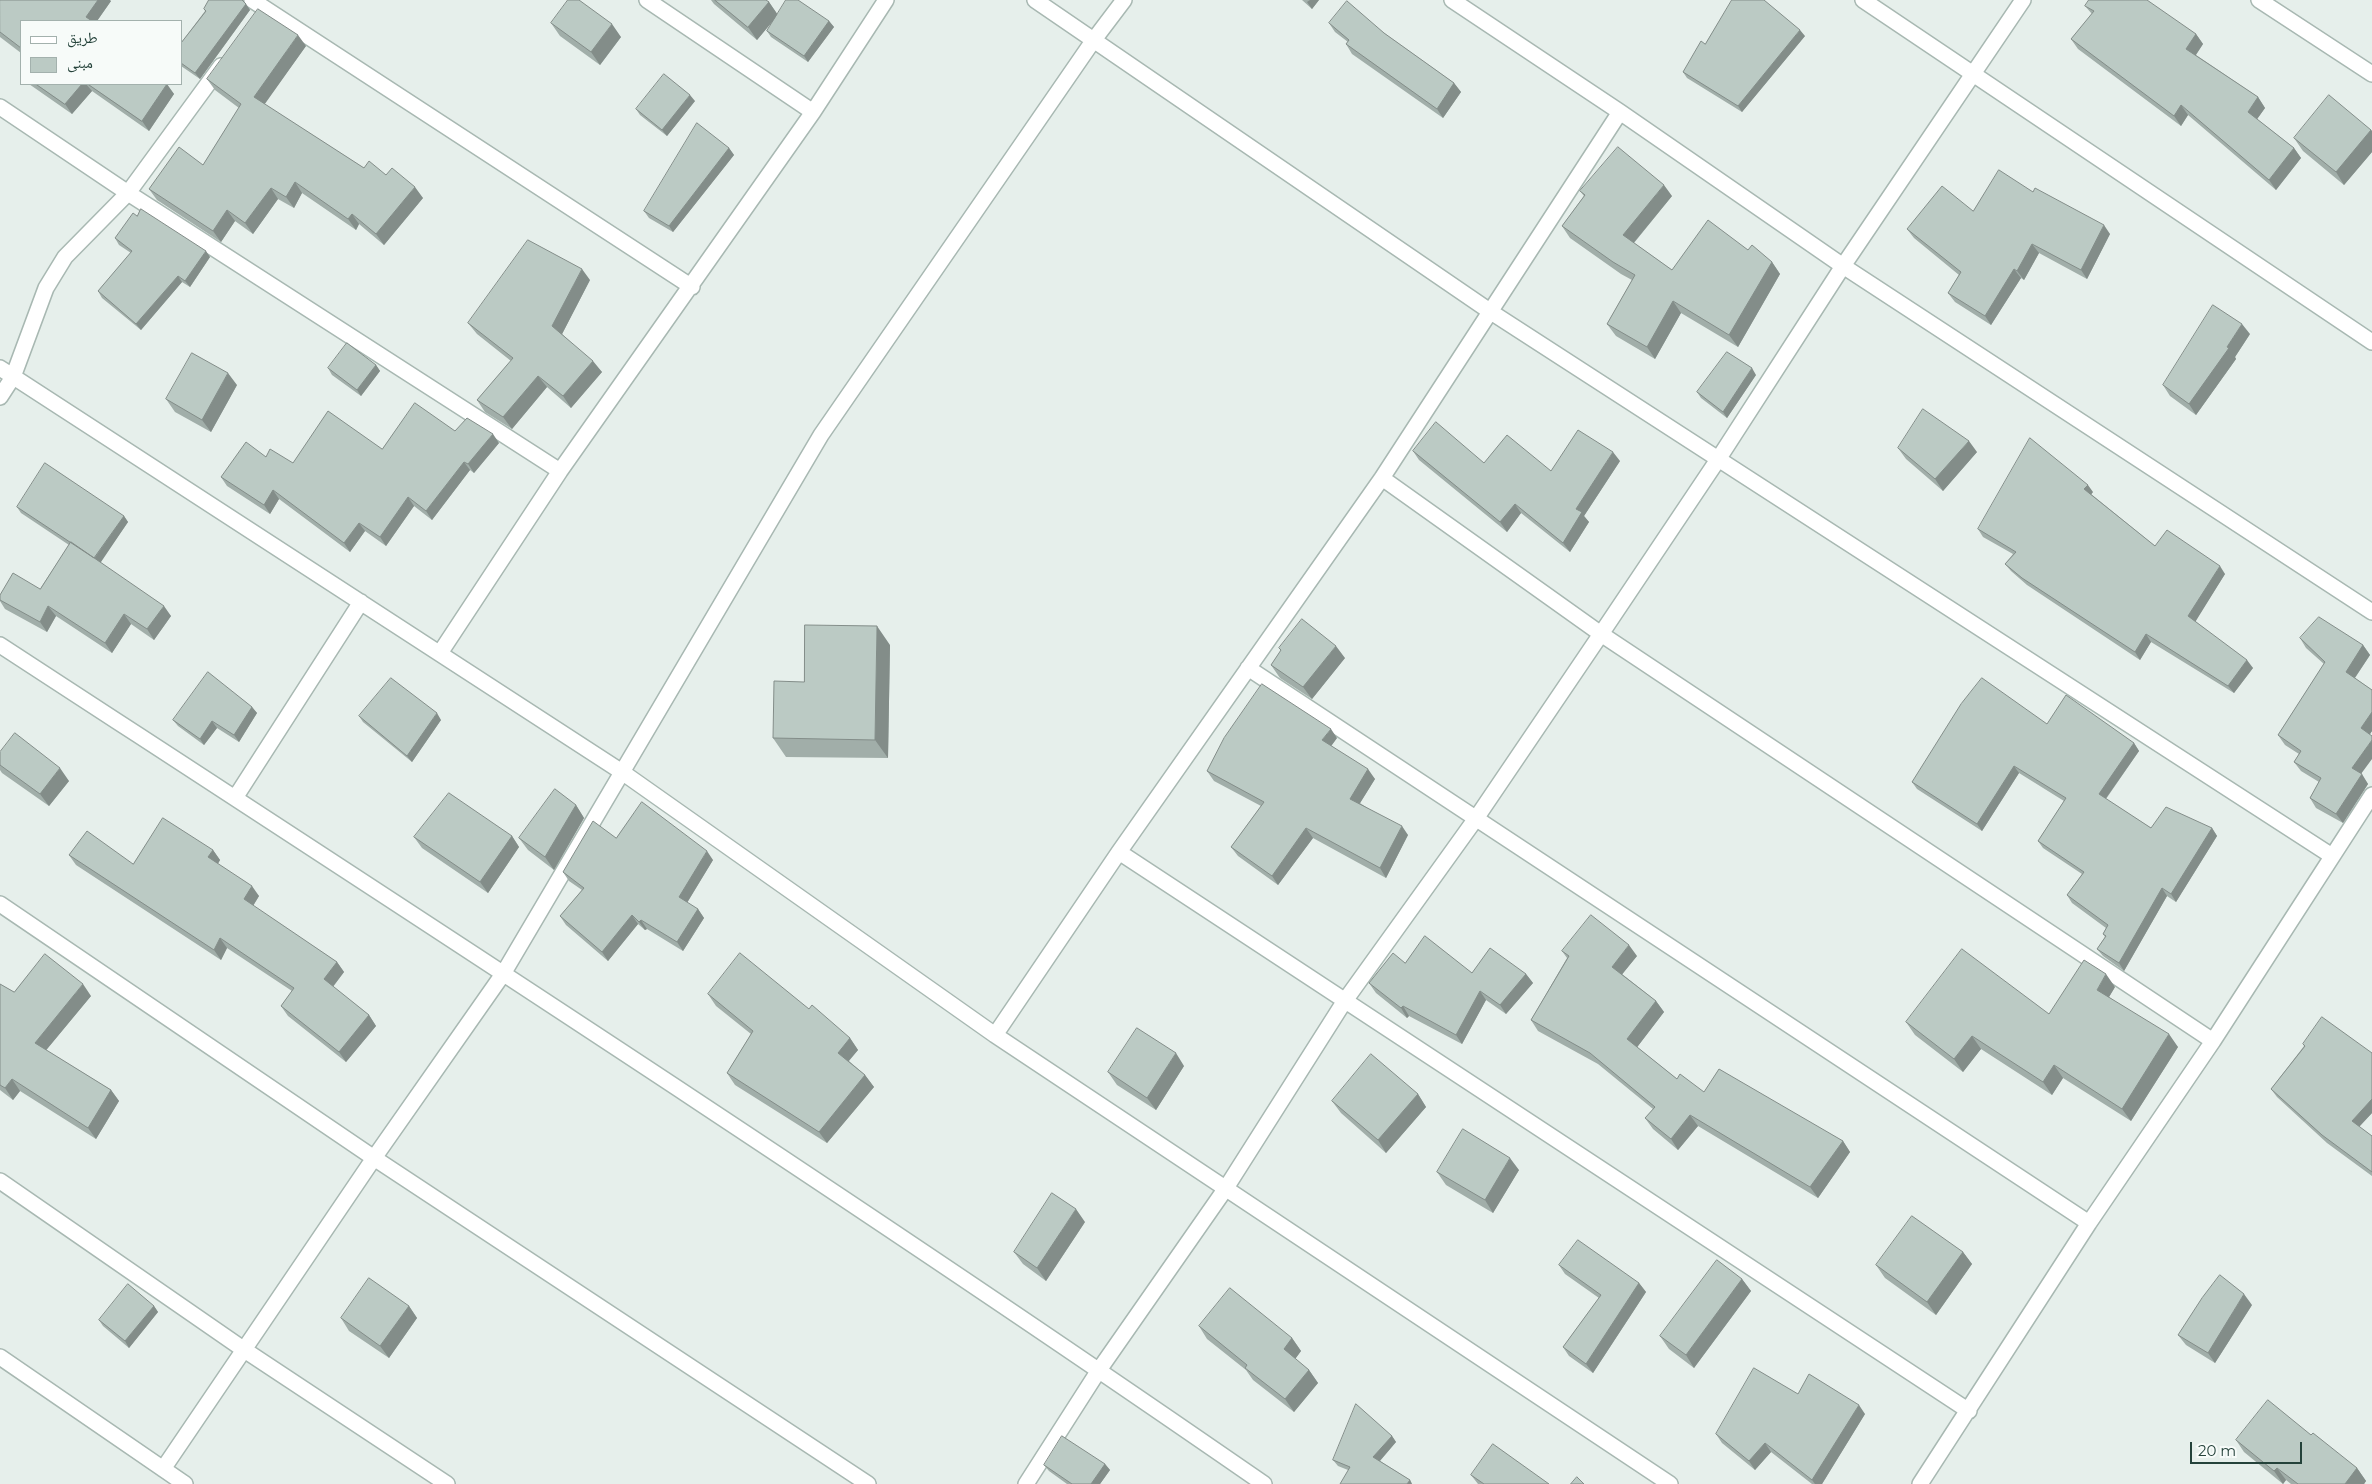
<!DOCTYPE html>
<html>
<head>
<meta charset="utf-8">
<style>
	body { margin:0 }
	#map { position:relative; width:2372px; height:1484px; overflow:hidden; background:#e6efeb; font-family:Montserrat,"Noto Naskh Arabic",sans-serif }
	canvas { display:block }
	.legend { position:absolute; left:20px; top:20px; width:162px; height:65px; box-sizing:border-box; background:#f7fbf9; border:1px solid #a3b1ad; margin:0; padding:6px 9px; list-style:none; font-size:15px; color:#24423a }
	.legend li { display:flex; align-items:center; gap:10px; height:25px }
	.legend b { width:25px; border:1px solid #a3b1ad }
	.scale { position:absolute; left:2190px; top:1442px; width:112px; height:22px; box-sizing:border-box; border:2px solid #24423a; border-top:0; padding-left:6px; font-size:15px; line-height:18px; white-space:nowrap; color:#24423a; -webkit-text-stroke:4px #f7fbf9; paint-order:stroke }
</style>
</head>
<body>
<div id="map">
<canvas width="2372" height="1484"></canvas>
<ul class="legend">
<li><b style="height:6px;background:#fff"></b>طريق</li>
<li><b style="height:14px;background:#bbcac4"></b>مبنى</li>
</ul>
<div class="scale">20 m</div>
</div>
<script>
const g = document.querySelector('canvas').getContext('2d');
g.lineJoin = 'round';
function trace(path, color, width, dash) { g.strokeStyle = color; g.lineWidth = width; g.lineCap = dash ? 'butt' : 'round'; g.setLineDash(dash || []); g.stroke(path); }
function paint(path, color) { g.fillStyle = color; g.fill(path, 'evenodd'); }
const minor = new Path2D(`
	M252,0L692,287
	M647,0L813,112
	M1035,0L1491,312L2332,856
	M1452,0L1620,112L1843,266L2372,612
	M1863,0L2372,342
	M2259,0L2372,74
	M0,107L128,193L560,471
	M0,368L622,772L995,1035L1670,1484
	M0,397L13,377L46,288L65,257L128,193L221,66
	M1382,478L1601,634L2213,1041
	M0,645C423,921 848,1196 1264,1484
	M440,653L560,471L813,112L886,0
	M1248,668L2089,1223
	M235,798L361,602
	M1119,852L1969,1411
	M0,904L374,1158L868,1484
	M995,1035L1119,852L1382,478L1620,112
	M0,1181L243,1349L447,1484
	M0,1357L185,1484
	M163,1469L374,1158L503,974L821,435L1093,41L1124,0
	M1026,1484L1099,1370L1226,1188L1344,1002L1477,817L1601,634L1719,458L1843,266L2023,0
	M1920,1484L2089,1223L2213,1041L2372,795`);
trace(minor, '#a8b8b2', 18);
trace(minor, '#fff', 15);
paint(new Path2D(`
	M0,0L111,1L97,21H21V53L0,37Z
	M209,0H244V2L250,10L200,79L181,66V43L205,11L204,9Z
	M711,0H766L769,2L777,14L829,21L834,27L808,62L771,37L767,31L774,19L757,40L714,4Z
	M1302,0H1319L1312,9Z
	M2085,6L2196,34L2203,44L2196,55L2258,97L2265,108L2257,119L2294,148L2301,158L2276,190L2188,115L2181,126L2078,49L2071,39L2092,14Z
	M551,23L621,37L600,65L560,36Z
	M1329,23L1384,33L1454,83L1461,92L1443,118L1352,54L1346,44L1348,42L1335,32Z
	M1805,36L1742,112L1687,78L1683,72L1705,44Z
	M306,46L264,104L364,168L386,175L423,198L384,245L359,224L356,230L302,193L294,208L278,199L253,234L235,221L221,242L157,200L149,189L203,165L239,108L215,90L207,79Z
	M29,84H166L174,94L149,131L92,91L72,114Z
	M695,101L667,136L640,115L636,109Z
	M2371,130L2372,131V152L2344,185L2303,151L2294,138Z
	M729,148L734,155L673,232L649,218L644,211Z
	M1580,191L1672,196L1634,243L1672,270L1748,250L1772,262L1780,274L1738,347L1681,313L1655,359L1616,336L1607,324L1632,280L1621,274L1570,238L1562,226L1584,196Z
	M2033,192L2110,234L2087,279L2039,253L2024,280L2021,278L1991,325L1955,302L1948,293L1959,275L1914,238L1907,229L1973,211Z
	M137,216L210,257L190,287L182,282L141,330L102,298L98,291L131,253L119,245L115,238Z
	M590,280L562,334L602,372L571,408L547,387L512,429L485,412L477,400L511,361L477,334L468,323Z
	M2250,334L2235,357L2236,359L2196,415L2170,396L2163,385Z
	M376,365L380,371L361,396L332,375L328,368Z
	M1756,375L1727,418L1701,398L1697,392Z
	M237,385L211,432L175,412L166,399Z
	M455,431L499,443L474,473L470,470L432,520L414,506L386,546L365,531L350,552L279,499L270,514L227,486L221,477L293,463L382,449Z
	M1898,448L1977,452L1943,491L1906,459Z
	M1413,451L1484,463L1551,471L1620,461L1584,516L1589,522L1570,552L1521,513L1507,532L1419,460Z
	M2093,492L2091,494L2155,546L2225,574L2195,621L2253,668L2234,693L2151,642L2140,660L2027,585L2011,571L2005,564L2013,554L1983,537L1978,529Z
	M17,507L124,516L128,522L100,562L171,616L154,640L131,624L112,653L56,616L47,632L5,609L0,601V595L40,589L69,545L21,513Z
	M2300,638L2363,645L2370,655L2355,678L2372,690V731L2370,734L2361,774L2368,784L2343,823L2316,808L2310,798L2319,782L2301,771L2294,762L2299,754L2285,745L2278,735L2324,664L2306,648Z
	M890,645L888,758L786,757L773,738L804,682Z
	M1279,648L1345,658L1312,699L1280,678L1271,665L1281,651Z
	M252,707L257,713L239,742L217,728L204,745L178,726L173,720Z
	M359,716L441,720L412,762L363,722Z
	M2047,724L2134,743L2139,751L2106,799L2151,828H2212L2217,836L2176,902L2167,896L2124,971L2103,956L2097,949L2105,937L2103,934L2106,928L2072,903L2067,895L2082,874L2043,848L2038,841L2064,801L2019,773L1982,831L1917,789L1912,782Z
	M1337,738L1331,746L1375,779L1360,803L1408,835L1386,878L1313,838L1278,885L1238,856L1231,847L1261,806L1214,781L1207,771Z
	M0,752L69,781L49,806L2,773L0,770Z
	M576,805L584,818L554,870L528,850L519,838Z
	M512,836L519,847L488,893L422,848L414,837Z
	M616,838L713,860L687,903L698,909L704,918L683,951L647,929L645,930L638,924L608,961L566,925L560,916L582,890L569,881L563,872Z
	M213,850L220,860L218,864L259,896L253,906L337,962L344,972L333,987L369,1015L376,1026L346,1062L288,1016L281,1006L292,991L227,948L221,960L76,865L69,855L133,864Z
	M1562,951L1637,956L1622,974L1656,1001L1664,1012L1637,1047L1677,1079L1704,1092L1843,1141L1850,1152L1818,1198L1698,1126L1678,1150L1653,1129L1645,1118L1653,1109L1598,1064L1538,1031L1531,1020L1567,958Z
	M1472,973L1526,974L1533,983L1506,1014L1486,1000L1462,1044L1409,1016L1407,1018L1376,993L1369,983Z
	M0,984L14,992L91,996L46,1050L111,1090L119,1101L96,1139L20,1091L13,1100L0,1090Z
	M2115,987L2109,997L2178,1047L2131,1121L2063,1078L2052,1095L1981,1049L1963,1072L1915,1035L1906,1022L2049,1014Z
	M708,994L809,1009L850,1038L858,1050L849,1061L865,1075L874,1087L827,1143L735,1085L727,1073L751,1034L716,1006Z
	M2303,1044L2372,1053V1113L2359,1127L2372,1136V1176L2327,1143L2277,1097L2271,1089L2304,1046Z
	M1184,1066L1156,1110L1117,1085L1108,1072Z
	M1418,1094L1426,1107L1386,1153L1341,1113L1332,1101Z
	M1519,1170L1493,1213L1446,1185L1437,1172Z
	M1085,1222L1046,1281L1023,1264L1014,1252Z
	M1963,1252L1972,1264L1936,1315L1885,1278L1876,1265Z
	M1559,1265L1639,1283L1646,1292L1593,1373L1569,1356L1563,1347L1599,1298L1565,1274Z
	M1742,1279L1751,1291L1694,1368L1669,1349L1660,1336Z
	M2252,1305L2215,1363L2186,1345L2178,1335Z
	M154,1306L158,1312L129,1348L103,1326L99,1320Z
	M409,1306L417,1318L389,1358L349,1331L341,1318Z
	M1199,1326L1292,1338L1301,1351L1295,1359L1309,1370L1318,1383L1294,1412L1253,1380L1246,1370L1207,1339Z
	M1798,1394L1865,1414L1822,1484H1812L1771,1452L1755,1470L1722,1443L1716,1434Z
	M2311,1435L2357,1468L2366,1481L2364,1484H2291L2286,1480L2283,1484L2244,1452L2236,1440Z
	M1392,1436L1396,1442L1380,1461L1410,1480L1412,1484L1348,1470L1338,1466L1333,1460Z
	M1105,1464L1110,1470L1100,1484H1067L1049,1471L1044,1465Z
	M1471,1475L1549,1484H1478Z`), '#a1aea9');
paint(new Path2D(`
	M98,0H110L111,1L97,21H90L86,17Z
	M1310,0H1319L1312,9L1307,2Z
	M769,2L778,15L757,40L748,27Z
	M246,4L250,10L200,79L195,73Z
	M829,21L834,27L808,62L804,56Z
	M612,24L621,37L600,65L591,52Z
	M1800,30L1805,36L1742,112L1738,106Z
	M2196,34L2203,44L2193,59L2186,49Z
	M298,35L306,46L262,108L254,97Z
	M1454,83L1461,92L1443,118L1437,109Z
	M82,84H86L92,91L72,114L65,104Z
	M167,84L174,94L149,131L142,121Z
	M690,95L695,101L667,136L662,130Z
	M2258,97L2265,108L2255,122L2248,112Z
	M2181,105L2188,115L2181,126L2174,116Z
	M2371,130L2372,131V152L2344,185L2336,172Z
	M729,148L734,155L673,232L669,226Z
	M2294,148L2301,158L2276,190L2269,180Z
	M295,182L302,193L294,208L286,197Z
	M1664,185L1672,196L1631,246L1623,235Z
	M415,187L423,198L384,245L376,234Z
	M271,188L278,199L253,234L245,223Z
	M227,210L235,221L221,242L213,231Z
	M352,214L359,224L356,230L348,219Z
	M2104,225L2110,234L2087,279L2081,270Z
	M2032,244L2039,253L2024,280L2017,271Z
	M206,251L210,257L190,287L185,281Z
	M1772,262L1780,274L1738,347L1729,335Z
	M582,269L590,280L560,338L552,326Z
	M2014,269L2021,278L1991,325L1985,316Z
	M178,276L182,282L141,330L136,324Z
	M1673,301L1681,313L1655,359L1647,347Z
	M2242,324L2250,334L2235,357L2236,359L2196,415L2189,404Z
	M593,361L602,372L571,408L563,396Z
	M376,365L380,371L361,396L357,390Z
	M1752,368L1756,375L1727,418L1723,412Z
	M228,373L237,385L211,432L202,420Z
	M538,376L547,387L512,429L503,417Z
	M493,434L499,443L474,473L468,464Z
	M1969,441L1977,452L1943,491L1935,479Z
	M1613,452L1620,461L1584,516L1589,522L1570,552L1563,543L1576,509Z
	M464,462L470,470L432,520L426,511Z
	M2088,485L2093,492L2090,496L2084,489Z
	M273,490L279,499L270,514L264,505Z
	M408,497L414,506L386,546L380,537Z
	M1515,504L1521,513L1507,532L1500,522Z
	M124,516L128,522L99,565L94,559Z
	M359,523L365,531L350,552L344,543Z
	M2220,566L2225,574L2194,624L2188,616Z
	M48,606L56,616L47,632L40,622Z
	M164,606L171,616L154,640L147,629Z
	M124,614L131,624L112,653L105,643Z
	M877,626L890,645L888,758L875,740Z
	M2146,634L2151,642L2140,660L2135,652Z
	M2363,645L2370,655L2352,682L2346,672Z
	M1336,646L1345,658L1312,699L1303,687Z
	M2247,660L2253,668L2234,693L2228,686Z
	M252,707L257,713L239,742L234,735Z
	M2372,712V731L2368,737L2361,728Z
	M437,713L441,720L412,762L407,756Z
	M212,721L217,728L204,745L200,739Z
	M1331,729L1337,738L1329,749L1322,740Z
	M2372,740V759L2358,778L2352,768Z
	M2134,743L2139,751L2104,801L2099,794Z
	M2014,766L2019,773L1982,831L1977,824Z
	M60,768L69,781L49,806L40,794Z
	M1368,769L1375,779L1357,808L1350,799Z
	M2362,774L2368,784L2343,823L2336,814Z
	M576,805L584,818L554,870L545,857Z
	M1402,826L1408,835L1386,878L1380,868Z
	M1306,828L1313,838L1278,885L1272,876Z
	M2212,828L2217,836L2176,902L2171,894Z
	M512,836L519,847L488,893L480,882Z
	M213,850L220,860L215,868L208,857Z
	M707,851L713,860L685,906L679,897Z
	M252,886L259,896L251,909L244,899Z
	M2162,888L2167,896L2124,971L2119,963Z
	M698,909L704,918L683,951L677,942Z
	M632,915L638,924L608,961L602,952Z
	M641,920L647,929L645,930L639,922Z
	M220,938L227,948L221,960L214,950Z
	M1629,945L1637,956L1620,977L1612,967Z
	M337,962L344,972L331,989L324,979Z
	M1526,974L1533,983L1506,1014L1500,1005Z
	M2106,974L2115,987L2106,1002L2097,990Z
	M83,984L91,996L43,1054L35,1043Z
	M1480,991L1486,1000L1462,1044L1456,1035Z
	M1656,1001L1664,1012L1635,1050L1627,1039Z
	M1403,1006L1409,1016L1407,1018L1401,1008Z
	M369,1015L376,1026L346,1062L339,1052Z
	M2169,1034L2178,1047L2131,1121L2122,1109Z
	M1972,1036L1981,1049L1963,1072L1954,1059Z
	M850,1038L858,1050L846,1064L838,1053Z
	M1176,1053L1184,1066L1156,1110L1147,1098Z
	M2054,1065L2063,1078L2052,1095L2043,1082Z
	M865,1075L874,1087L827,1143L819,1132Z
	M12,1079L20,1091L13,1100L5,1088Z
	M111,1090L119,1101L96,1139L88,1128Z
	M1418,1094L1426,1107L1386,1153L1378,1140Z
	M2372,1099V1113L2357,1129L2352,1121Z
	M1690,1115L1698,1126L1678,1150L1671,1139Z
	M1843,1141L1850,1152L1818,1198L1810,1187Z
	M1510,1158L1519,1170L1493,1213L1485,1200Z
	M1076,1209L1085,1222L1046,1281L1037,1268Z
	M1963,1252L1972,1264L1936,1315L1927,1302Z
	M1742,1279L1751,1291L1694,1368L1686,1355Z
	M1639,1283L1646,1292L1593,1373L1586,1364Z
	M2244,1294L2252,1305L2215,1363L2208,1353Z
	M154,1306L158,1312L129,1348L125,1341Z
	M409,1306L417,1318L389,1358L380,1346Z
	M1292,1338L1301,1351L1293,1362L1284,1349Z
	M1309,1370L1318,1383L1294,1412L1285,1399Z
	M1859,1405L1865,1414L1822,1484H1815L1812,1480Z
	M1392,1436L1396,1442L1378,1463L1373,1457Z
	M1765,1443L1771,1452L1755,1470L1749,1461Z
	M1105,1464L1110,1470L1100,1484H1091Z
	M2277,1468L2286,1480L2283,1484L2274,1471Z
	M2357,1468L2366,1481L2364,1484H2345Z
	M1410,1480L1412,1484H1407Z`), '#838d89');
const building = new Path2D(`
	M0,0H98L86,17L92,21H21V48L0,32Z
	M209,0H242L246,4L195,73L181,63V43L206,11L204,9Z
	M568,0H579L612,24L591,52L551,23Z
	M715,0H766L769,2L748,27Z
	M786,0H798L829,21L804,56L767,31Z
	M1732,0H1764L1800,30L1738,106L1683,72L1701,41L1705,44Z
	M2089,0H2147L2196,34L2186,49L2258,97L2248,112L2294,148L2269,180L2181,105L2174,116L2071,39L2094,11L2085,6Z
	M1347,1L1384,33L1454,83L1437,109L1346,44L1349,40L1329,23Z
	M258,9L298,35L254,97L364,168L369,161L386,175L392,168L415,187L376,234L352,214L348,219L295,182L286,197L271,188L245,223L227,210L213,231L149,189L179,147L203,165L241,104L207,79Z
	M664,74L690,95L662,130L636,109Z
	M36,84H82L65,104Z
	M88,84H167L142,121Z
	M2329,95L2371,130L2336,172L2294,138Z
	M697,123L729,148L669,226L644,211Z
	M1618,147L1664,185L1623,235L1672,270L1708,220L1748,250L1752,245L1772,262L1729,335L1673,301L1647,347L1607,324L1635,275L1613,262L1562,226L1585,195L1580,191Z
	M1999,170L2033,192L2035,188L2104,225L2081,270L2032,244L2017,271L2014,269L1985,316L1948,293L1961,272L1907,229L1942,186L1973,211Z
	M141,209L206,251L185,281L178,276L136,324L98,291L132,251L115,238L133,213L137,216Z
	M528,240L582,269L552,326L593,361L563,396L538,376L503,417L477,400L513,358L468,323Z
	M2213,305L2242,324L2227,347L2229,348L2189,404L2163,385Z
	M347,343L376,365L357,390L328,368Z
	M1727,352L1752,368L1723,412L1697,392Z
	M192,353L228,373L202,420L166,399Z
	M415,403L455,431L467,418L493,434L468,464L464,462L426,511L408,497L380,537L359,523L344,543L273,490L264,505L221,477L246,442L266,457L270,449L293,463L328,411L382,449Z
	M1923,409L1969,441L1935,479L1898,448Z
	M1436,422L1484,463L1507,435L1551,471L1578,430L1613,452L1576,509L1582,512L1563,543L1515,504L1500,522L1413,451Z
	M2030,438L2088,485L2084,489L2155,546L2167,530L2220,566L2188,616L2247,660L2228,686L2146,634L2135,652L2022,578L2005,564L2016,552L1978,529Z
	M45,463L124,516L94,558L17,507Z
	M71,542L164,606L147,629L124,614L105,643L48,606L40,622L0,600V595L13,573L40,589Z
	M2319,617L2363,645L2346,672L2372,690V712L2361,728L2372,736V740L2352,768L2362,774L2336,814L2310,798L2321,778L2294,762L2301,751L2278,735L2325,662L2300,638Z
	M1302,619L1336,646L1303,687L1271,665L1281,650L1279,648Z
	M805,625L877,626L875,740L773,738L774,681L804,682Z
	M208,672L252,707L234,735L212,721L200,739L173,720Z
	M391,678L437,713L407,756L359,716Z
	M1982,678L2047,724L2066,695L2134,743L2099,794L2151,828L2166,807L2212,828L2171,894L2162,888L2119,963L2097,949L2106,936L2103,934L2108,925L2067,895L2084,872L2038,841L2066,798L2014,766L1977,824L1912,782L1961,704Z
	M1262,684L1331,729L1322,740L1368,769L1350,799L1402,826L1380,868L1306,828L1272,876L1231,847L1264,802L1207,771L1224,738Z
	M15,733L60,768L40,794L0,765V752Z
	M555,789L576,805L545,857L519,838Z
	M449,793L512,836L480,882L414,837Z
	M642,802L707,851L679,897L698,909L677,942L641,920L639,922L632,915L602,952L560,916L584,888L563,872L593,821L616,838Z
	M163,818L213,850L208,857L252,886L244,899L337,962L324,979L369,1015L339,1052L281,1006L294,988L220,938L214,950L69,855L87,831L133,864Z
	M1591,915L1629,945L1612,967L1656,1001L1627,1039L1677,1079L1680,1074L1704,1092L1719,1069L1843,1141L1810,1187L1690,1115L1671,1139L1645,1118L1655,1107L1590,1053L1531,1020L1569,956L1562,951Z
	M1425,936L1472,973L1490,948L1526,974L1500,1005L1480,991L1456,1035L1403,1006L1401,1008L1369,983L1393,953L1405,963Z
	M1962,949L2049,1014L2084,960L2106,974L2097,990L2169,1034L2122,1109L2054,1065L2043,1082L1972,1036L1954,1059L1906,1022Z
	M740,953L809,1009L812,1005L850,1038L838,1053L865,1075L819,1132L727,1073L753,1031L708,994Z
	M45,954L83,984L35,1043L111,1090L88,1128L12,1079L5,1088L0,1085V984L14,992Z
	M2322,1017L2372,1053V1099L2352,1121L2372,1136V1172L2322,1135L2271,1089L2305,1046L2303,1044Z
	M1137,1028L1176,1053L1147,1098L1108,1072Z
	M1371,1054L1418,1094L1378,1140L1332,1101Z
	M1463,1129L1510,1158L1485,1200L1437,1172Z
	M1052,1193L1076,1209L1037,1268L1014,1252Z
	M1912,1216L1963,1252L1927,1302L1876,1265Z
	M1578,1240L1639,1283L1586,1364L1563,1347L1601,1295L1559,1265Z
	M1717,1260L1742,1279L1686,1355L1660,1336Z
	M2220,1275L2244,1294L2208,1353L2178,1335L2202,1298Z
	M369,1278L409,1306L380,1346L341,1318Z
	M128,1284L154,1306L125,1341L99,1320Z
	M1230,1288L1292,1338L1284,1349L1309,1370L1285,1399L1245,1368L1247,1365L1199,1326Z
	M1754,1368L1798,1394L1809,1374L1859,1405L1812,1480L1765,1443L1749,1461L1716,1434Z
	M2268,1400L2311,1435L2313,1433L2357,1468L2345,1484H2298L2277,1468L2274,1471L2236,1440Z
	M1356,1404L1392,1436L1373,1457L1410,1480L1407,1484H1340L1350,1467L1333,1460Z
	M1062,1436L1105,1464L1091,1484H1072L1044,1465Z
	M1493,1444L1549,1484H1484L1471,1475Z
	M1577,1477L1584,1484H1571Z`);
paint(building, '#bbcac4');
trace(building, '#838d89', 1);
</script>
</body>
</html>
